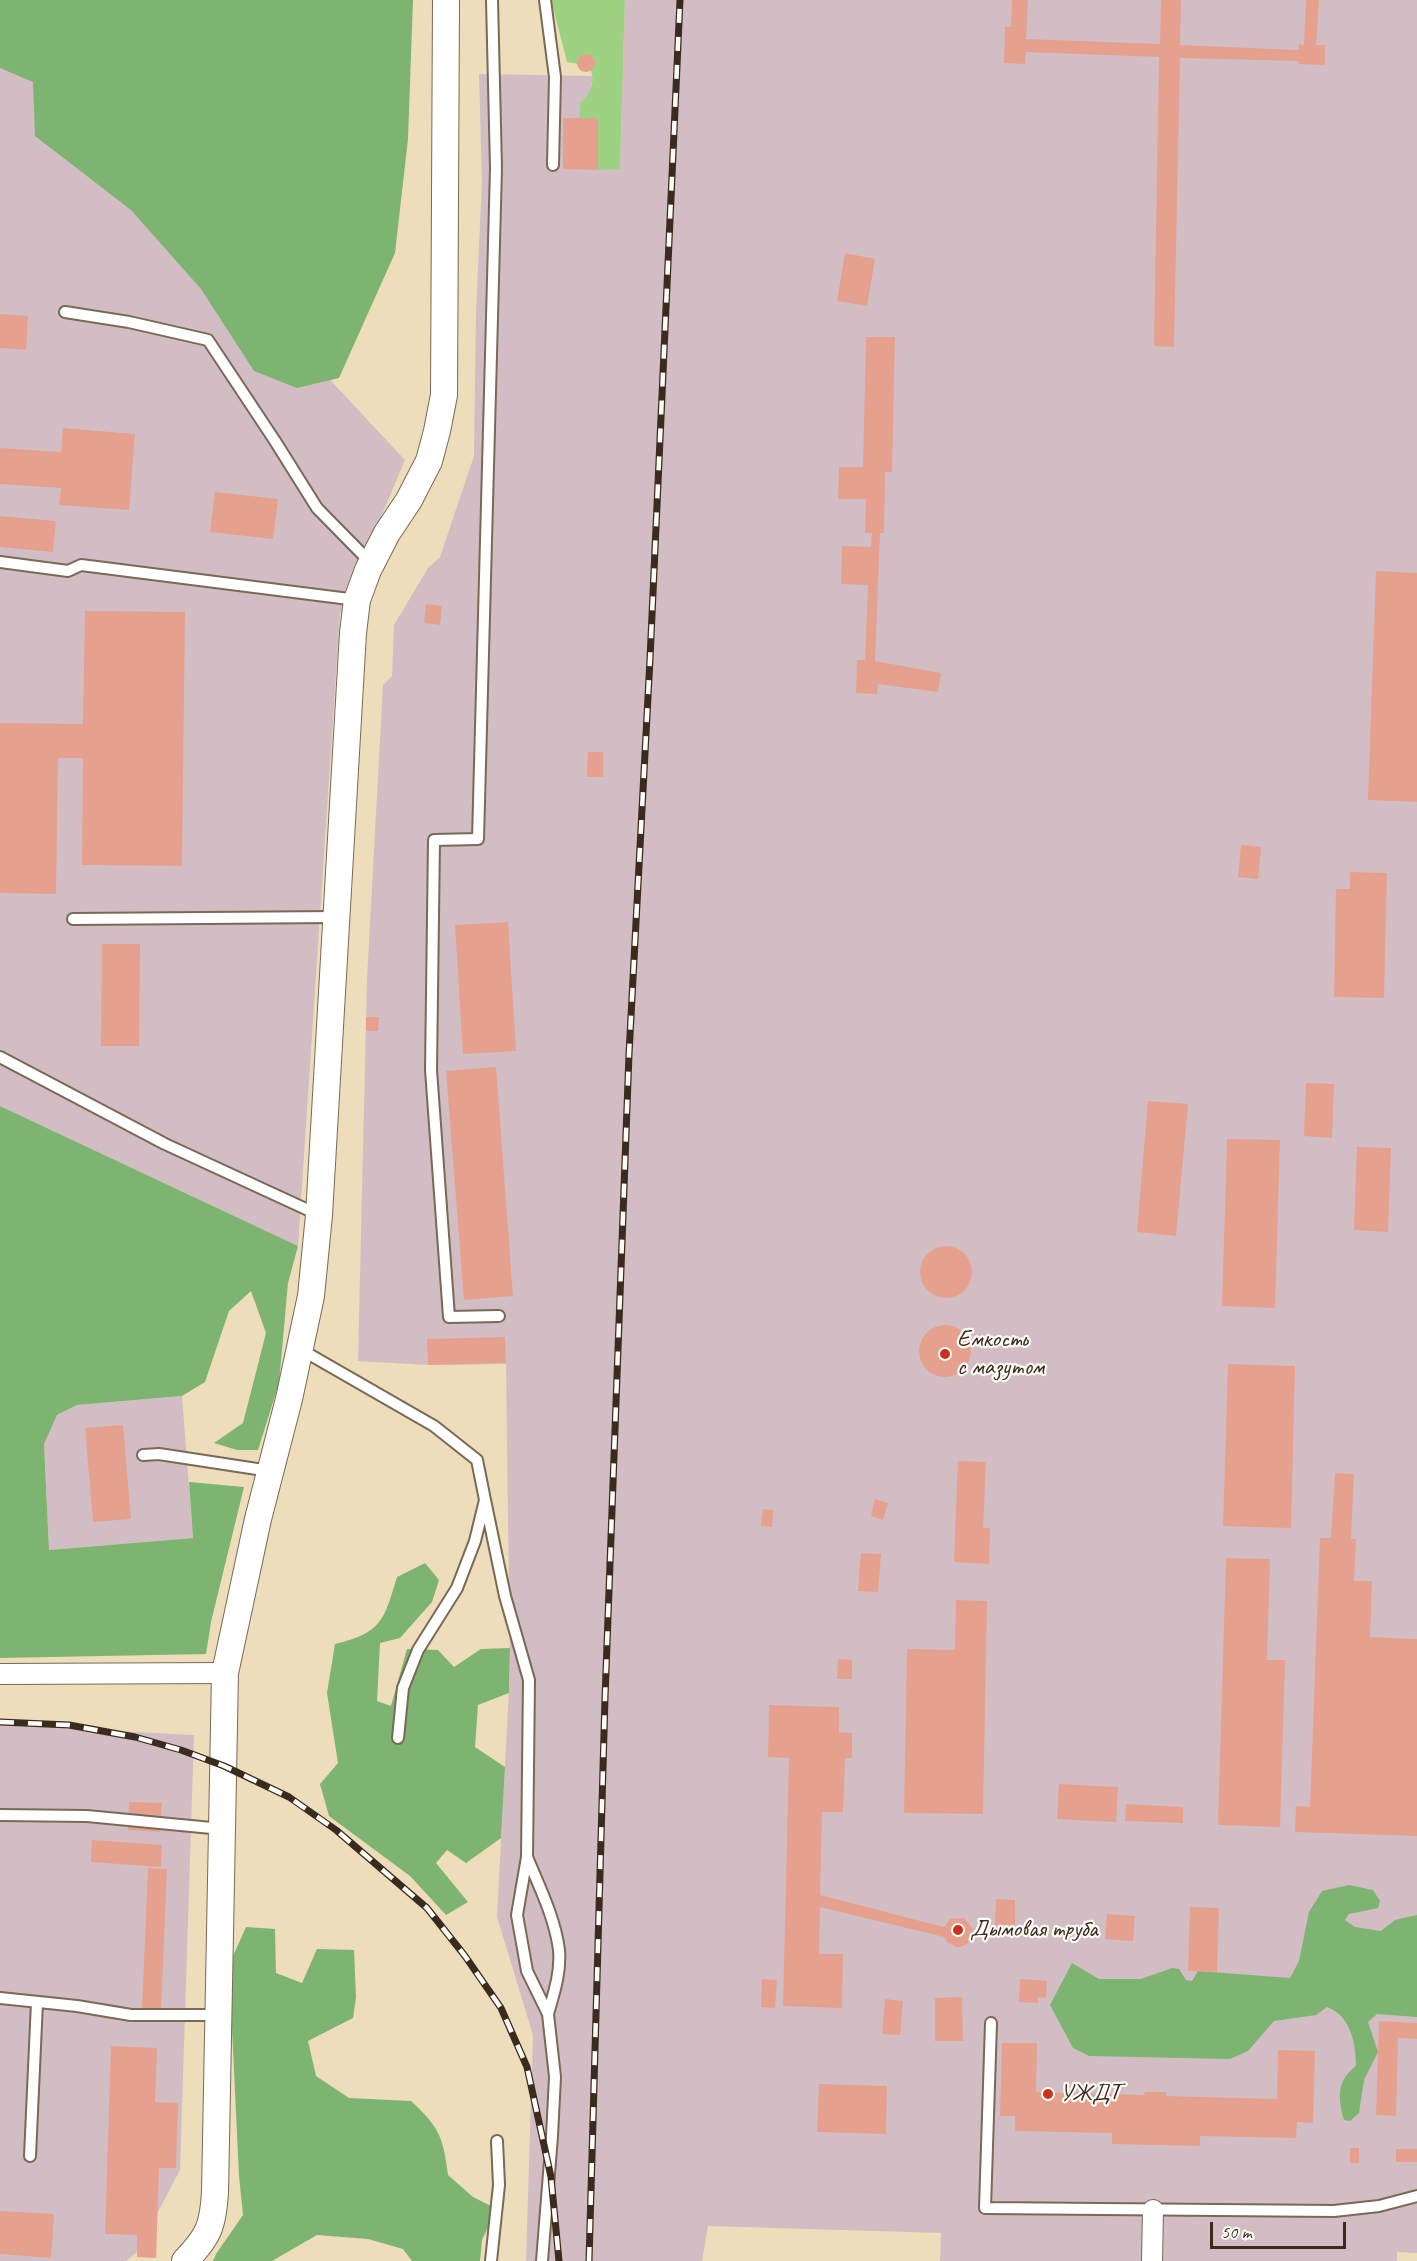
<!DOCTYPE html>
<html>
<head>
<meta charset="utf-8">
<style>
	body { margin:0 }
	#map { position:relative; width:1417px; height:2261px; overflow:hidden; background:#edddbb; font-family:Caveat,sans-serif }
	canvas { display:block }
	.scale { position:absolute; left:1210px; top:2222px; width:136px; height:27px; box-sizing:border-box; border:3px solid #3b2a1e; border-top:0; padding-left:8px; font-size:18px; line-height:21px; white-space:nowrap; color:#3b2a1e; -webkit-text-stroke:4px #fdfcf7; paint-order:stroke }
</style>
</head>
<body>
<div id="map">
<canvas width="1417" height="2261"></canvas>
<div class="scale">50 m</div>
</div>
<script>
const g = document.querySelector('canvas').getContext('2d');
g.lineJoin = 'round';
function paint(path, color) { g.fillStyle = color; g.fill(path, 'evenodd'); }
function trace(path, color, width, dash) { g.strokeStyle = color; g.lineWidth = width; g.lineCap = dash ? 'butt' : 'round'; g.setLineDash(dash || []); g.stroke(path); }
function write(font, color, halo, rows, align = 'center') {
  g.font = font + ' Caveat,sans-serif'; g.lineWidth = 4.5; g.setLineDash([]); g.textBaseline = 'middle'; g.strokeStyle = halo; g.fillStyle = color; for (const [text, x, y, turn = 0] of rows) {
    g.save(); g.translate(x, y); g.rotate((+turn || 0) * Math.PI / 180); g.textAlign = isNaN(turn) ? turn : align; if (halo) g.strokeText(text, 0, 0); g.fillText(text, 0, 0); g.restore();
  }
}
paint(new Path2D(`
	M625,0H1417V2253L1397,2252V2261H940L941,2233L708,2226L702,2261H526L533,2035L497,1917L510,1671L506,1364L428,1365L358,1361L367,979L383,685L392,676L394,625L428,568L440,557L474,456L476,311L482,182L479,74L593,76L590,93L580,103L579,118H563V169H620Z
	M0,35L20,48L405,460L340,614L298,1246L0,1106Z
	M182,1396L193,1538L49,1550L44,1443L57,1415L77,1405Z
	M0,1725L194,1735L180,2170L137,2252L126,2261H0Z`), '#d2bdc5');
paint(new Path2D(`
	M551,0H625L620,169L598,170V118H579L580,103C590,94 595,84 591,70L595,61L591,56L585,54L579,58L578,64L567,62Z`), '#9dd283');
paint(new Path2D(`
	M0,0H413L408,139L395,253L339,378L297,388L254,371L201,289L131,210L35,136L33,82L0,68Z
	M0,1106L298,1246L288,1283L279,1383L258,1450H237L214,1443L243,1423L266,1333L251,1291L229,1311L205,1382L182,1396L77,1405L57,1415L44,1444L49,1550L193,1538L189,1482L244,1487L211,1622L206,1654L0,1658Z
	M425,1563L439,1580L432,1602L400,1638L380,1643L377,1701L391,1706L407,1649L438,1650L454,1667L481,1649L510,1648L509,1693L478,1705L475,1747L505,1767L501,1838L466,1863L447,1850L436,1863L468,1902L446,1915L410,1876L329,1816L320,1784L338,1763L327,1693L335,1644C382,1633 384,1620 397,1577Z
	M1349,1885L1373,1890L1380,1901L1378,1908L1349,1914L1345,1920L1355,1927L1381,1931L1395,1920L1417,1915V2017L1377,2014L1368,2022L1378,2052L1364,2080L1359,2113L1350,2121L1344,2120C1338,2098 1336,2081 1356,2066C1356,2043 1350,2015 1327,2007L1316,2015L1274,2021L1248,2051L1230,2059L1089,2056L1073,2048L1050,2005L1072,1963L1099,1979H1141L1172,1968L1179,1969L1186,1980L1192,1981L1198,1971L1290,1978L1299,1961L1309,1912L1322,1891Z
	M246,1927L275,1929L276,1973L302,1983L317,1949L354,1950L356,1997L353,2018L308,2041L316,2076L349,2098L411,2101C440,2128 443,2137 448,2175L473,2197L497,2209L482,2240L480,2261H412L403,2249L368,2239L317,2235L272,2261H213L216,2254L243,2215L239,2176L229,1965Z`), '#7eb471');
paint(new Path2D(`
	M1012,0H1028L1026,39L1160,44L1161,0H1181L1180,45L1299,50V44L1304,45L1306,0H1319L1316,45H1325V65L1298,64L1299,61L1180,58L1174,347L1154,346L1159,57L1026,52L1025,64L1004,63L1005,27H1011Z
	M577 63a9 9 0 1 1 18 0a9 9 0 1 1-18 0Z
	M563,118H598V170L563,169Z
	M845,253L875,259L867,306L837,301Z
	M0,314L28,316L26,350L0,348Z
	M866,337H895L892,472H885L884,533H880L875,661L941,673L938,692L878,684L877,694L856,693L857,660H865L868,585L841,584L842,546L871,547L872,533H865L866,499H838L839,467H863Z
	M63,428L135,434L129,510L59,505L61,488L0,484V448L61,452Z
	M215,492L278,499L273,539L210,532Z
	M0,516L56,521L53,552L0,547Z
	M1376,571L1417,573V802L1368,800Z
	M426,604L442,606L440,625L424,623Z
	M85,611L185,612L182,866L82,865L83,758H58L56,894L0,893V723L83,724Z
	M588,752H603V777H587Z
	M1241,845L1261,847L1258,879L1238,877Z
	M1350,872L1387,873L1384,998L1334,997L1336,889H1350Z
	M508,922L516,1051L463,1054L455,925Z
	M102,944H140L139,1046H101Z
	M366,1017H379L378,1031H366Z
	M496,1067L513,1296L464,1300L446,1071Z
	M1306,1083L1334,1084L1332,1138L1304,1136Z
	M1148,1101L1188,1104L1176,1236L1137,1232Z
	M1227,1139L1280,1140L1275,1308L1222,1306Z
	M1357,1147L1391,1148L1388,1232L1354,1230Z
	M920 1272a26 26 0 1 1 52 0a26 26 0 1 1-52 0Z
	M919 1351a26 26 0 1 1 52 0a26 26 0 1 1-52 0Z
	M505,1337L506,1363L428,1365L427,1339Z
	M1228,1364L1295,1366L1291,1528L1223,1526Z
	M123,1425L131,1519L93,1522L85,1428Z
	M958,1461L986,1462L983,1528H990L989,1564L954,1562Z
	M1335,1473L1354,1474L1351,1539H1356L1354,1581H1372L1370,1637L1417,1639V1836L1295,1832L1296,1806L1310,1807L1320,1538H1331Z
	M875,1499L888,1503L883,1520L871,1516Z
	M763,1509L773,1510L772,1527L761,1526Z
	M861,1553L881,1554L878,1592L858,1591Z
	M1226,1558L1270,1559L1267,1660H1285L1280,1827L1218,1825Z
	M956,1600L987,1601L983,1814L904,1813L907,1649L955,1650Z
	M838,1659L852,1660V1679H837Z
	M769,1705L839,1707V1732L852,1733V1758H845L843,1812H822L820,1895L944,1927L950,1919L964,1918L973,1929L970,1942L961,1947H956L947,1942L944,1937L820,1907L819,1954H843L842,2008L783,2006L789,1758L768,1757Z
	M1059,1784L1118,1787L1116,1822L1057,1819Z
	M129,1802L162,1803L160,1832L128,1830Z
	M1126,1804L1183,1807V1823L1125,1821Z
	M92,1840L162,1845L161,1867L91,1862Z
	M148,1868L167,1869L161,2009L142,2008Z
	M996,1899L1015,1900V1925H995Z
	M1190,1907L1219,1908L1217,1972L1188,1971Z
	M1107,1914L1135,1916L1133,1941L1105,1939Z
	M762,1979L777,1980L775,2008L761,2007Z
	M1020,1979L1047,1981L1046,1998L1038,1997V2003L1019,2002Z
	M962,1997L963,2041H935V1998Z
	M885,1999L903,2001L900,2035L882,2034Z
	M1379,2021L1417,2023V2039L1398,2038L1396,2116L1376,2115Z
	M1002,2043H1037L1036,2092L1144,2095L1145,2092H1166V2096L1277,2099L1278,2050L1315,2051L1313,2123L1297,2122L1296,2138L1200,2136V2146L1112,2144V2133L1015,2131V2116H1000Z
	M111,2046L157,2048L155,2102L178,2103L176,2168H159L156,2258L137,2257V2235L105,2234Z
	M819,2084L887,2086L886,2134L817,2132Z
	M1350,2148H1359V2163H1350Z
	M1396,2149H1417V2162H1396Z
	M0,2211L54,2214L51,2258L0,2254Z`), '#e6a18e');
const service = new Path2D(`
	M492,0L496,168L478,839L434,840L431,1070L449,1317L499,1316
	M545,0L555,77L553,165
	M65,312L129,322L208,340L275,441L317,508L371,563
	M0,562L68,571L81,565L357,600
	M73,919L336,917
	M0,1057L165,1144L319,1215
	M300,1349L434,1426L477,1460L485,1500L475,1541L457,1588L418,1650L403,1688L398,1738
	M143,1455L159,1454L270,1471
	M485,1500L505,1596L529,1680L527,1857L517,1915L527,1971L548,2014C554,1993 561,1972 559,1950C555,1918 539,1886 527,1857
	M0,1815L87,1816L222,1829
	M0,1998L77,2006L131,2015H219
	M991,2023L985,2208L1334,2211L1379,2206L1417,2196
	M30,2156L37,2002
	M491,2261L499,2185L497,2141
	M542,2261L552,2136L555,2077L548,2014`);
const minor = new Path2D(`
	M0,1674L225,1673
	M1152,2261L1153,2210`);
const tertiary = new Path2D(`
	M185,2261C209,2236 213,2226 215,2192L225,1673L258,1519L289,1399L311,1296L319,1215L353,633L357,600L368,570L387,533L409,500L429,461L437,431L444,395L446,0`);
trace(service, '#796955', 14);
trace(minor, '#796955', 22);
trace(tertiary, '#796955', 28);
trace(service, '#fff', 10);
trace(minor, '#fff', 20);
trace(tertiary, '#fff', 26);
const rail = new Path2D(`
	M0,1722L69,1725L135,1737L181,1750L224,1766L289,1797L336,1830L427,1908L465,1956L501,2008L527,2067L551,2177L559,2261
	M589,2261L605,1698L629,1054L650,659L680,0`);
trace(rail, '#3b2a1e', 7);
trace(rail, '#fdfcf7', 4.5, [14]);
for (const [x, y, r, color] of [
	[945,1354,6,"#c8321e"],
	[958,1930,6,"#c8321e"],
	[1048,2094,6,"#c8321e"]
]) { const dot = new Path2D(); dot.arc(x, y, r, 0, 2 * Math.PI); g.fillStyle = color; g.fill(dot); trace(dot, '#fdfcf7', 2); }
write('24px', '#3b2a1e', '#fdfcf7', [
	["Емкость",957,1340],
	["с мазутом",957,1368],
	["Дымовая труба",970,1930],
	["УЖДТ",1060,2094]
], 'left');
</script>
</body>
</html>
